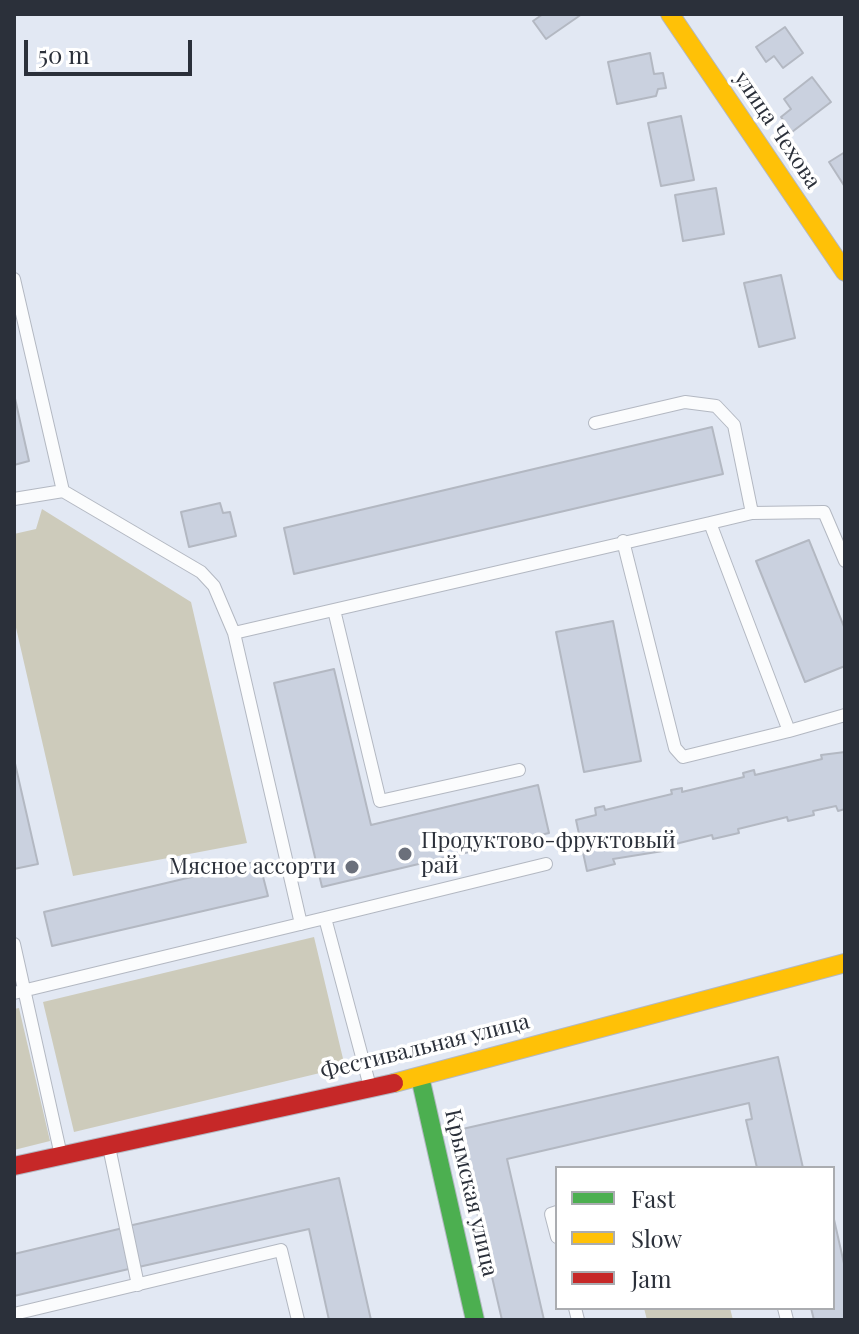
<!DOCTYPE html>
<html>
<head>
<meta charset="utf-8">
<style>
	body { margin:0 }
	#map { position:relative; width:859px; height:1334px; overflow:hidden; background:#e2e8f3; font-family:"Playfair Display",serif }
	canvas { display:block }
	.frame { position:absolute; inset:0; border:16px solid #2b303a; pointer-events:none }
	.legend { position:absolute; left:555px; top:1166px; width:280px; height:144px; box-sizing:border-box; background:#fff; border:2px solid #aaacb0; margin:0; padding:10px 14px; list-style:none; font-size:24px; color:#2b303a }
	.legend li { display:flex; align-items:center; gap:16px; height:40px }
	.legend b { width:40px; border:2px solid #aaacb0 }
	.scale { position:absolute; left:24px; top:40px; width:168px; height:36px; box-sizing:border-box; border:4px solid #2b303a; border-top:0; padding-left:10px; font-size:24px; line-height:28px; white-space:nowrap; color:#2b303a; -webkit-text-stroke:6px #fff; paint-order:stroke }
</style>
</head>
<body>
<div id="map">
<canvas width="859" height="1334"></canvas>
<div class="frame"></div>
<ul class="legend">
<li><b style="height:10px;background:#4caf50"></b>Fast</li>
<li><b style="height:10px;background:#ffc107"></b>Slow</li>
<li><b style="height:10px;background:#c62828"></b>Jam</li>
</ul>
<div class="scale">50 m</div>
</div>
<script>
const g = document.querySelector('canvas').getContext('2d');
g.lineJoin = 'round';
function paint(path, color) { g.fillStyle = color; g.fill(path, 'evenodd'); }
function trace(path, color, width, dash) { g.strokeStyle = color; g.lineWidth = width; g.lineCap = dash ? 'butt' : 'round'; g.setLineDash(dash || []); g.stroke(path); }
function write(font, color, halo, rows, align = 'center') {
  g.font = font + ' "Playfair Display",serif'; g.lineWidth = 7; g.setLineDash([]); g.textBaseline = 'middle'; g.strokeStyle = halo; g.fillStyle = color; for (const [text, x, y, turn = 0] of rows) {
    g.save(); g.translate(x, y); g.rotate((+turn || 0) * Math.PI / 180); g.textAlign = isNaN(turn) ? turn : align; if (halo) g.strokeText(text, 0, 0); g.fillText(text, 0, 0); g.restore();
  }
}
paint(new Path2D(`
	M42,509L191,602L247,843L73,876L14,619V534L36,529Z
	M314,937L345,1067L74,1132L43,1002Z
	M19,1008L50,1141L14,1150V1009Z
	M644,1308H730L733,1320H647Z`), '#cdcbbb');
const building = new Path2D(`
	M543,14H582L546,39L533,21Z
	M785,27L803,53L783,68L774,56L766,62L756,47Z
	M650,53L654,74L663,73L666,88L658,89L656,96L617,104L608,62Z
	M812,77L831,102L792,132L781,117L791,109L784,99Z
	M681,116L694,180L661,186L648,123Z
	M845,152V187L829,162Z
	M716,188L724,234L683,241L675,195Z
	M781,275L795,338L759,347L744,283Z
	M14,394L29,461L14,465Z
	M712,427L723,474L294,574L284,528Z
	M220,503L223,513L230,512L236,536L189,547L181,512Z
	M809,540L845,629V666L805,682L756,561Z
	M613,621L641,761L584,772L556,632Z
	M334,669L371,825L538,785L549,833L322,887L274,683Z
	M845,752V809L838,811L836,806L813,811L814,815L788,821L787,817L738,829L739,833L713,839L712,835L663,847V851L613,859L615,864L587,871L576,820L596,815L595,808L604,806L605,810L672,794L671,790L682,788V792L744,777L743,773L754,770L755,775L822,759L821,755Z
	M14,759L38,864L14,869Z
	M259,861L268,896L52,946L44,912Z
	M778,1057L803,1168H757L746,1120L752,1119L749,1103L507,1159L544,1320H502L458,1130Z
	M339,1178L371,1320H329L309,1229L134,1268L124,1227Z
	M833,1215L845,1268V1320H814L811,1308H833Z
	M123,1228L133,1268L14,1296V1254Z`);
paint(building, '#cad1df');
trace(building, '#b3b8c2', 2);
const lane = new Path2D(`
	M14,279L63,491
	M595,423L685,402L716,406L734,425L752,513L710,523
	M14,499L63,491L201,572L214,586L234,633L301,924
	M752,513L824,512L845,561
	M623,541L675,748L683,757L789,731
	M334,610L380,801L519,770
	M234,633L710,523L789,731L845,715
	M14,944L60,1151
	M14,993L325,918
	M369,1083L325,918L546,864
	M109,1147L138,1285
	M557,1212L551,1214L557,1237
	M575,1308L578,1320
	M784,1308L787,1320
	M14,1314L281,1250L298,1320`);
const fast = new Path2D(`
	M420,1077L475,1320`);
const slow = new Path2D(`
	M670,14L845,272
	M394,1083L845,963`);
const jam = new Path2D(`
	M14,1166L394,1083`);
trace(lane, '#b3b8c2', 14);
trace(fast, '#b3b8c2', 20);
trace(slow, '#b3b8c2', 20);
trace(jam, '#b3b8c2', 20);
trace(lane, '#fbfcfd', 12);
trace(fast, '#4caf50', 18);
trace(slow, '#ffc107', 18);
trace(jam, '#c62828', 18);
for (const [x, y, r, color] of [
	[405,854,8,"#6b707b"],
	[352,867,8,"#6b707b"]
]) { const dot = new Path2D(); dot.arc(x, y, r, 0, 2 * Math.PI); g.fillStyle = color; g.fill(dot); trace(dot, '#fff', 3); }
write('22px', '#2b303a', '#fff', [
	["улица Чехова",777,130,56],
	["Фестивальная улица",425,1047,-14],
	["Крымская улица",471,1193,77]
]);
write('22px', '#2b303a', '#fff', [
	["Продуктово-фруктовый",421,841],
	["рай",421,866],
	["Мясное ассорти",336,867,"right"]
], 'left');
</script>
</body>
</html>
